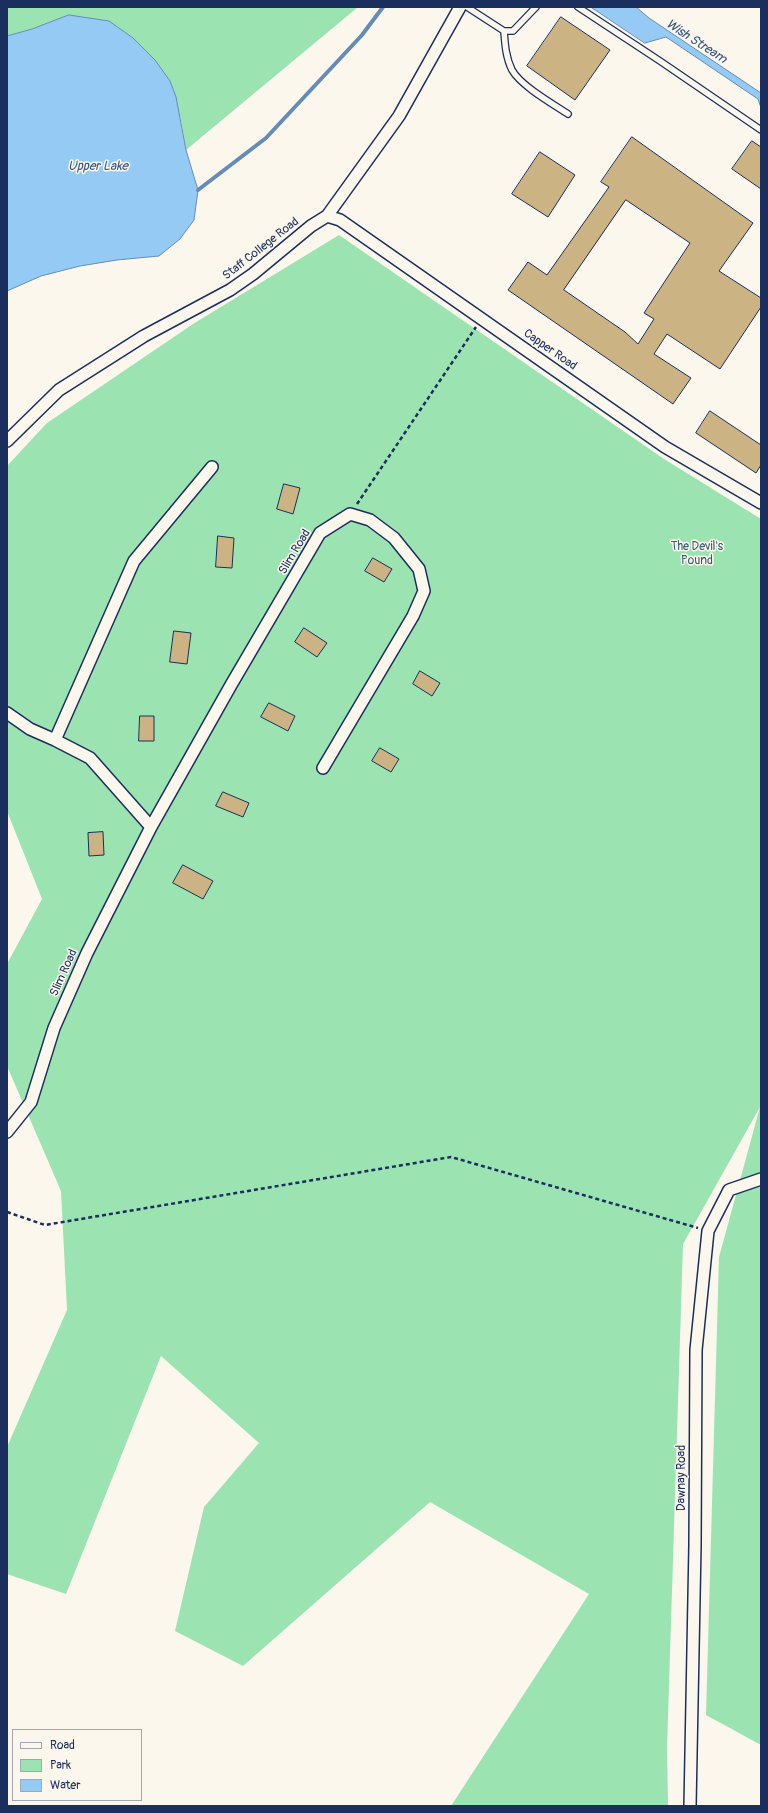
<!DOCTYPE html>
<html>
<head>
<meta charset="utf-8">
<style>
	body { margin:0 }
	#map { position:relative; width:768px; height:1813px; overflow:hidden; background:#fbf7ec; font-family:Pangolin,sans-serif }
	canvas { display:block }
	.frame { position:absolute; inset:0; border:8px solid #1b2f5e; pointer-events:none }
	.legend { position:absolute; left:12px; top:1729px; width:130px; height:72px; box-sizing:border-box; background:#fbf7ec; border:1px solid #a1a7b3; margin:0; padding:5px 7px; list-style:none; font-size:12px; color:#1b2f5e }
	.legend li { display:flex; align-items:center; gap:8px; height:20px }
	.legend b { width:20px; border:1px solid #a1a7b3 }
</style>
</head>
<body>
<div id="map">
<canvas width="768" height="1813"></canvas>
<div class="frame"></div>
<ul class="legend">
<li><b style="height:5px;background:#fbf7ec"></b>Road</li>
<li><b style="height:11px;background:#9be3b1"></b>Park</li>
<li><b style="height:11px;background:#94caf3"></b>Water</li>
</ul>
</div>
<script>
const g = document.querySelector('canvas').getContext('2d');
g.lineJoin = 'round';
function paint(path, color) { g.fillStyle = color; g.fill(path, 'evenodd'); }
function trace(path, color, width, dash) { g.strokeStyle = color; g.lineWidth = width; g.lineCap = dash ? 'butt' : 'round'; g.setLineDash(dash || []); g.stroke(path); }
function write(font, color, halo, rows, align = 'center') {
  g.font = font + ' Pangolin,sans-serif'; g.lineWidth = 3; g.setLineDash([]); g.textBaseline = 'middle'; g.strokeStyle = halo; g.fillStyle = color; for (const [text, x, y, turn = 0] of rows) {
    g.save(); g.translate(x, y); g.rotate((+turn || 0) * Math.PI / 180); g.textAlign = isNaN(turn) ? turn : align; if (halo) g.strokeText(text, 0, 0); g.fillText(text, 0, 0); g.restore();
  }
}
paint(new Path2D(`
	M7,7H358L186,150L181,120L170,81L155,60L133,38L109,21L69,15L32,29L7,36Z
	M339,235L664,459L761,519V1745L706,1715L719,1257L760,1107L683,1244L667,1748L668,1806H451L589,1594L430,1502L243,1666L175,1631L204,1507L259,1443L161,1356L66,1594L7,1574V1447L67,1310L61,1191L7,1066V964L42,899L7,811V466L47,423L193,324Z`), '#9be3b1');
const water = new Path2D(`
	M591,7H636L649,18L761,93V108L758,99L666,37L645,43Z
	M69,15L109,21L133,38L155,60L170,81L176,97L186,150L198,190L194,220L180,239L159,256L117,260L80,266L41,276L7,291V36L32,29Z`);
paint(water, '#94caf3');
trace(water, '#648cb7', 1);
trace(new Path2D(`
	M198,190L266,138L362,35L383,7`), '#648cb7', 4);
const building = new Path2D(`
	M561,17L610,50L575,100L527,66Z
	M632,137L753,223L719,271L761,298V307L720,369L667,334L654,354L691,378L673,404L508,290L528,262L547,275L609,187L601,182ZM626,200L690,243L644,313L654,319L638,344L625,332L564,290Z
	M752,141L761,147V189L732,169Z
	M540,152L575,175L548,217L512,194Z
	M710,411L761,445V465L756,473L696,433Z
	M284,484L300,488L293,514L277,509Z
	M218,536L234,538L232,568L216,567Z
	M373,558L392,569L384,582L365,571Z
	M304,628L327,643L317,657L295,642Z
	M174,631L191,633L187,664L170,662Z
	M420,671L440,683L432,696L413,684Z
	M269,703L295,716L288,731L261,717Z
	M140,716H154V741H139Z
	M380,748L399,759L391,772L372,761Z
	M223,792L249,803L243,817L216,806Z
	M103,832L104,855L89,856L88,833Z
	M183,865L213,881L203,899L173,883Z`);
paint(building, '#ccb383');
trace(building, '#1b2f5e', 1);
const lane = new Path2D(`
	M467,7L504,31H513L536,7
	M578,7L660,61L761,130
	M504,31C505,45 506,58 512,70C521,86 553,104 568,114`);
const street = new Path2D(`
	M327,216L340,220L665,447L761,503
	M7,441L59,390L144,336L230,290L253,274L311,226L327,216L399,116L460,7
	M7,713L30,729L55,740L90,758L151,827
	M55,740L134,561L212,467
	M7,1132L31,1102L54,1028L87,953L151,827L231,685L320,533L350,514L370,520L394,538L419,569L424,591L413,616L323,768
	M690,1806L695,1545L696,1350L708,1231L729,1190L761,1179`);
trace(lane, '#1b2f5e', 8);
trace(street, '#1b2f5e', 14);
trace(new Path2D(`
	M357,504L476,327
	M7,1212L45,1225L451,1157L698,1228`), '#1b2f5e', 2.5, [4, 3]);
trace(lane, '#fbf7ec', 5.5);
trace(street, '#fbf7ec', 11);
write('12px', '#1b2f5e', '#fbf7ec', [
	["Staff College Road",261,249,-38],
	["Capper Road",550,350,35],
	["Slim Road",295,552,-59],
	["Slim Road",64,973,-66],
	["Dawnay Road",682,1478,-90]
]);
write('12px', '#3b5c73', '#fbf7ec', [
	["The Devil's",697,547],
	["Pound",697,561]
]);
write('italic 13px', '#395683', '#fbf7ec', [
	["Wish Stream",696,42,33],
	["Upper Lake",98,167]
]);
</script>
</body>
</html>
